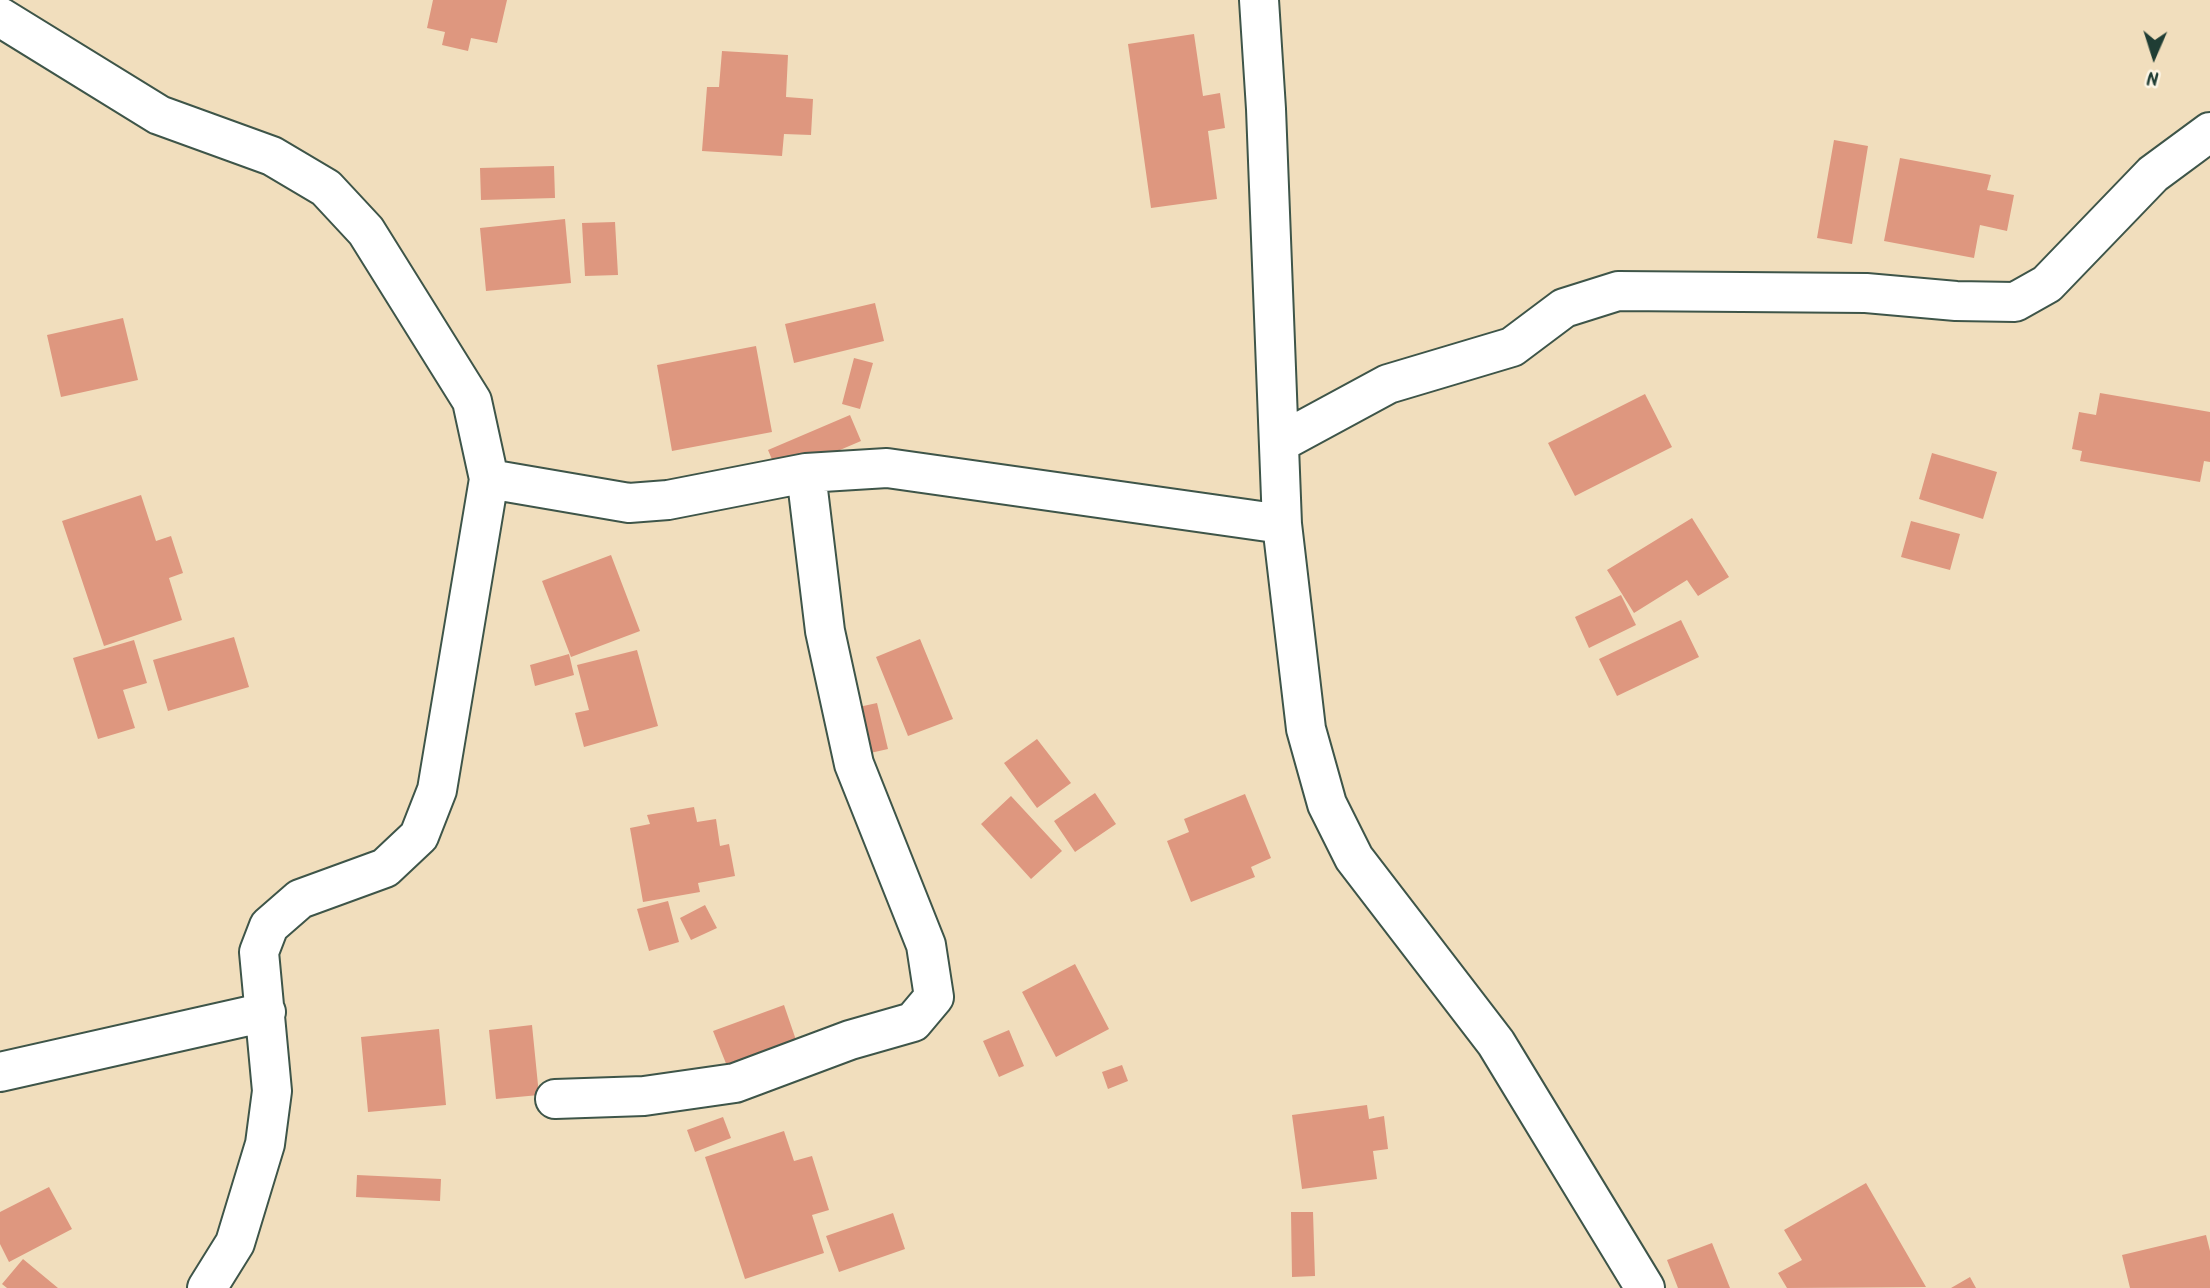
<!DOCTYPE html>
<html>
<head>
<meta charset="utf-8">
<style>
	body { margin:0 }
	#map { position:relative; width:2210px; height:1288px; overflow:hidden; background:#f1debd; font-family:Kalam,sans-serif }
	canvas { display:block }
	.north { position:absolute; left:2119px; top:21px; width:70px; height:70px; -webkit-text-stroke:5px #fcf5e5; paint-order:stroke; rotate:183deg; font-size:19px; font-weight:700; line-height:28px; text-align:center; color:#1f3d34 }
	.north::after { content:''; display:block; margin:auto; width:24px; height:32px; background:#1f3d34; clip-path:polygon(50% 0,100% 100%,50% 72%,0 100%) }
</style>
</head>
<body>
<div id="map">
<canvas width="2210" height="1288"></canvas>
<div class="north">N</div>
</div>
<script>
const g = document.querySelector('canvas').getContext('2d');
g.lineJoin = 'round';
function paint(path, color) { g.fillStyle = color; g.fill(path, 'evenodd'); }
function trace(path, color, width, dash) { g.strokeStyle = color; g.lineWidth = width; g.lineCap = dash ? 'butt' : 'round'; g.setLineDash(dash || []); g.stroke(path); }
paint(new Path2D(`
	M433,0H507L497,43L471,38L468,51L442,45L445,32L427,28Z
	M1194,34L1203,96L1220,93L1225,128L1208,131L1217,199L1151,208L1128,44Z
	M722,51L788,55L786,97L813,99L811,135L784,134L782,156L702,151L707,87H719Z
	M1834,140L1868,146L1852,244L1817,238Z
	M1900,158L1991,175L1987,190L2014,195L2007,231L1980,225L1974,258L1884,241Z
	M554,166L555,198L481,200L480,168Z
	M565,219L571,283L486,291L480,228Z
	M615,222L618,275L585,276L582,223Z
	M875,303L884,341L794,363L785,324Z
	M123,318L138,380L61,397L47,335Z
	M756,346L772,432L672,451L657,365Z
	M854,358L873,363L860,409L842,404Z
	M2100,393L2210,412V462L2204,461L2200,482L2080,461L2082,451L2072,449L2079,412L2096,415Z
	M1645,394L1672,447L1575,496L1548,443Z
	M850,415L861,441L779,476L768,450Z
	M1932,453L1997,472L1983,519L1919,499Z
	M141,495L156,541L171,536L183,573L169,578L182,620L104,646L62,521Z
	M1692,518L1729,577L1698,596L1687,580L1634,613L1607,570Z
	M1911,521L1960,534L1950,570L1901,557Z
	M611,555L640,631L571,657L542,581Z
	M1621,595L1636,625L1589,648L1575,617Z
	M1681,620L1699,657L1617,696L1599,659Z
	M234,637L249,687L168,711L153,660Z
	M920,639L953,719L908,736L876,657Z
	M134,640L147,683L123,690L135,728L98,739L73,658Z
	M637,650L658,726L584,747L575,713L589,710L577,665Z
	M569,654L574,675L535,686L530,665Z
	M877,703L888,749L857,756L845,710Z
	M1037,739L1071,783L1037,808L1004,763Z
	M1095,793L1116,824L1075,852L1054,821Z
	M1245,794L1271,858L1251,867L1255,877L1191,902L1167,841L1189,832L1184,819Z
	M1011,796L1062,851L1031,879L981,824Z
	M694,807L697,822L716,819L720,846L729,844L735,876L698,883L700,892L643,902L630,828L650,824L647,815Z
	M668,901L679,942L649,951L637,909Z
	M705,905L717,928L691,940L680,918Z
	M1075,964L1109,1029L1056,1057L1022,992Z
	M784,1005L796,1040L727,1066L713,1031Z
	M532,1025L539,1095L496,1099L489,1030Z
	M439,1029L446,1105L368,1112L361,1037Z
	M1009,1030L1024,1066L999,1077L983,1041Z
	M1122,1065L1128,1081L1108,1089L1102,1072Z
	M1367,1105L1369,1119L1384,1116L1388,1149L1373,1151L1377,1179L1302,1189L1292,1115Z
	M723,1117L731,1138L695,1152L687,1130Z
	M784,1131L794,1161L812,1156L829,1210L812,1215L824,1253L745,1279L705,1157Z
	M357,1175L441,1179L440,1201L356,1197Z
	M1866,1183L1926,1287L1787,1288L1778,1273L1802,1260L1784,1230Z
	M49,1187L72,1229L9,1262L0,1244V1212Z
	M1291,1212H1313L1315,1276L1292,1277Z
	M893,1213L905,1249L839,1272L826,1236Z
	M2206,1235L2210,1251V1288H2130L2122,1255Z
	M1712,1243L1730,1288H1678L1667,1260Z
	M23,1259L58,1288H7L2,1284Z
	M1970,1277L1976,1288H1951Z`), '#de977f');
const minor = new Path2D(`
	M1259,0L1266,109L1282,524L1306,729L1327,804L1354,858L1496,1043L1645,1288
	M0,17L159,115L272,156L326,188L366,231L472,401L489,479L437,790L419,836L385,868L300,899L269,926L259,952L272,1091L265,1144L235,1243L207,1288
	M1279,443L1388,384L1512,347L1564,308L1618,291L1866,293L1956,301L2015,302L2047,284L2153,174L2210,132
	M489,479L629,503L668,500L806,473L887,468L1282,524
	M0,1072L266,1012
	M555,1099L644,1096L735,1083L850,1040L913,1022L934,997L926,945L854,764L825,631L806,473`);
trace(minor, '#3e5549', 42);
trace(minor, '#fff', 38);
</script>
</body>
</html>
